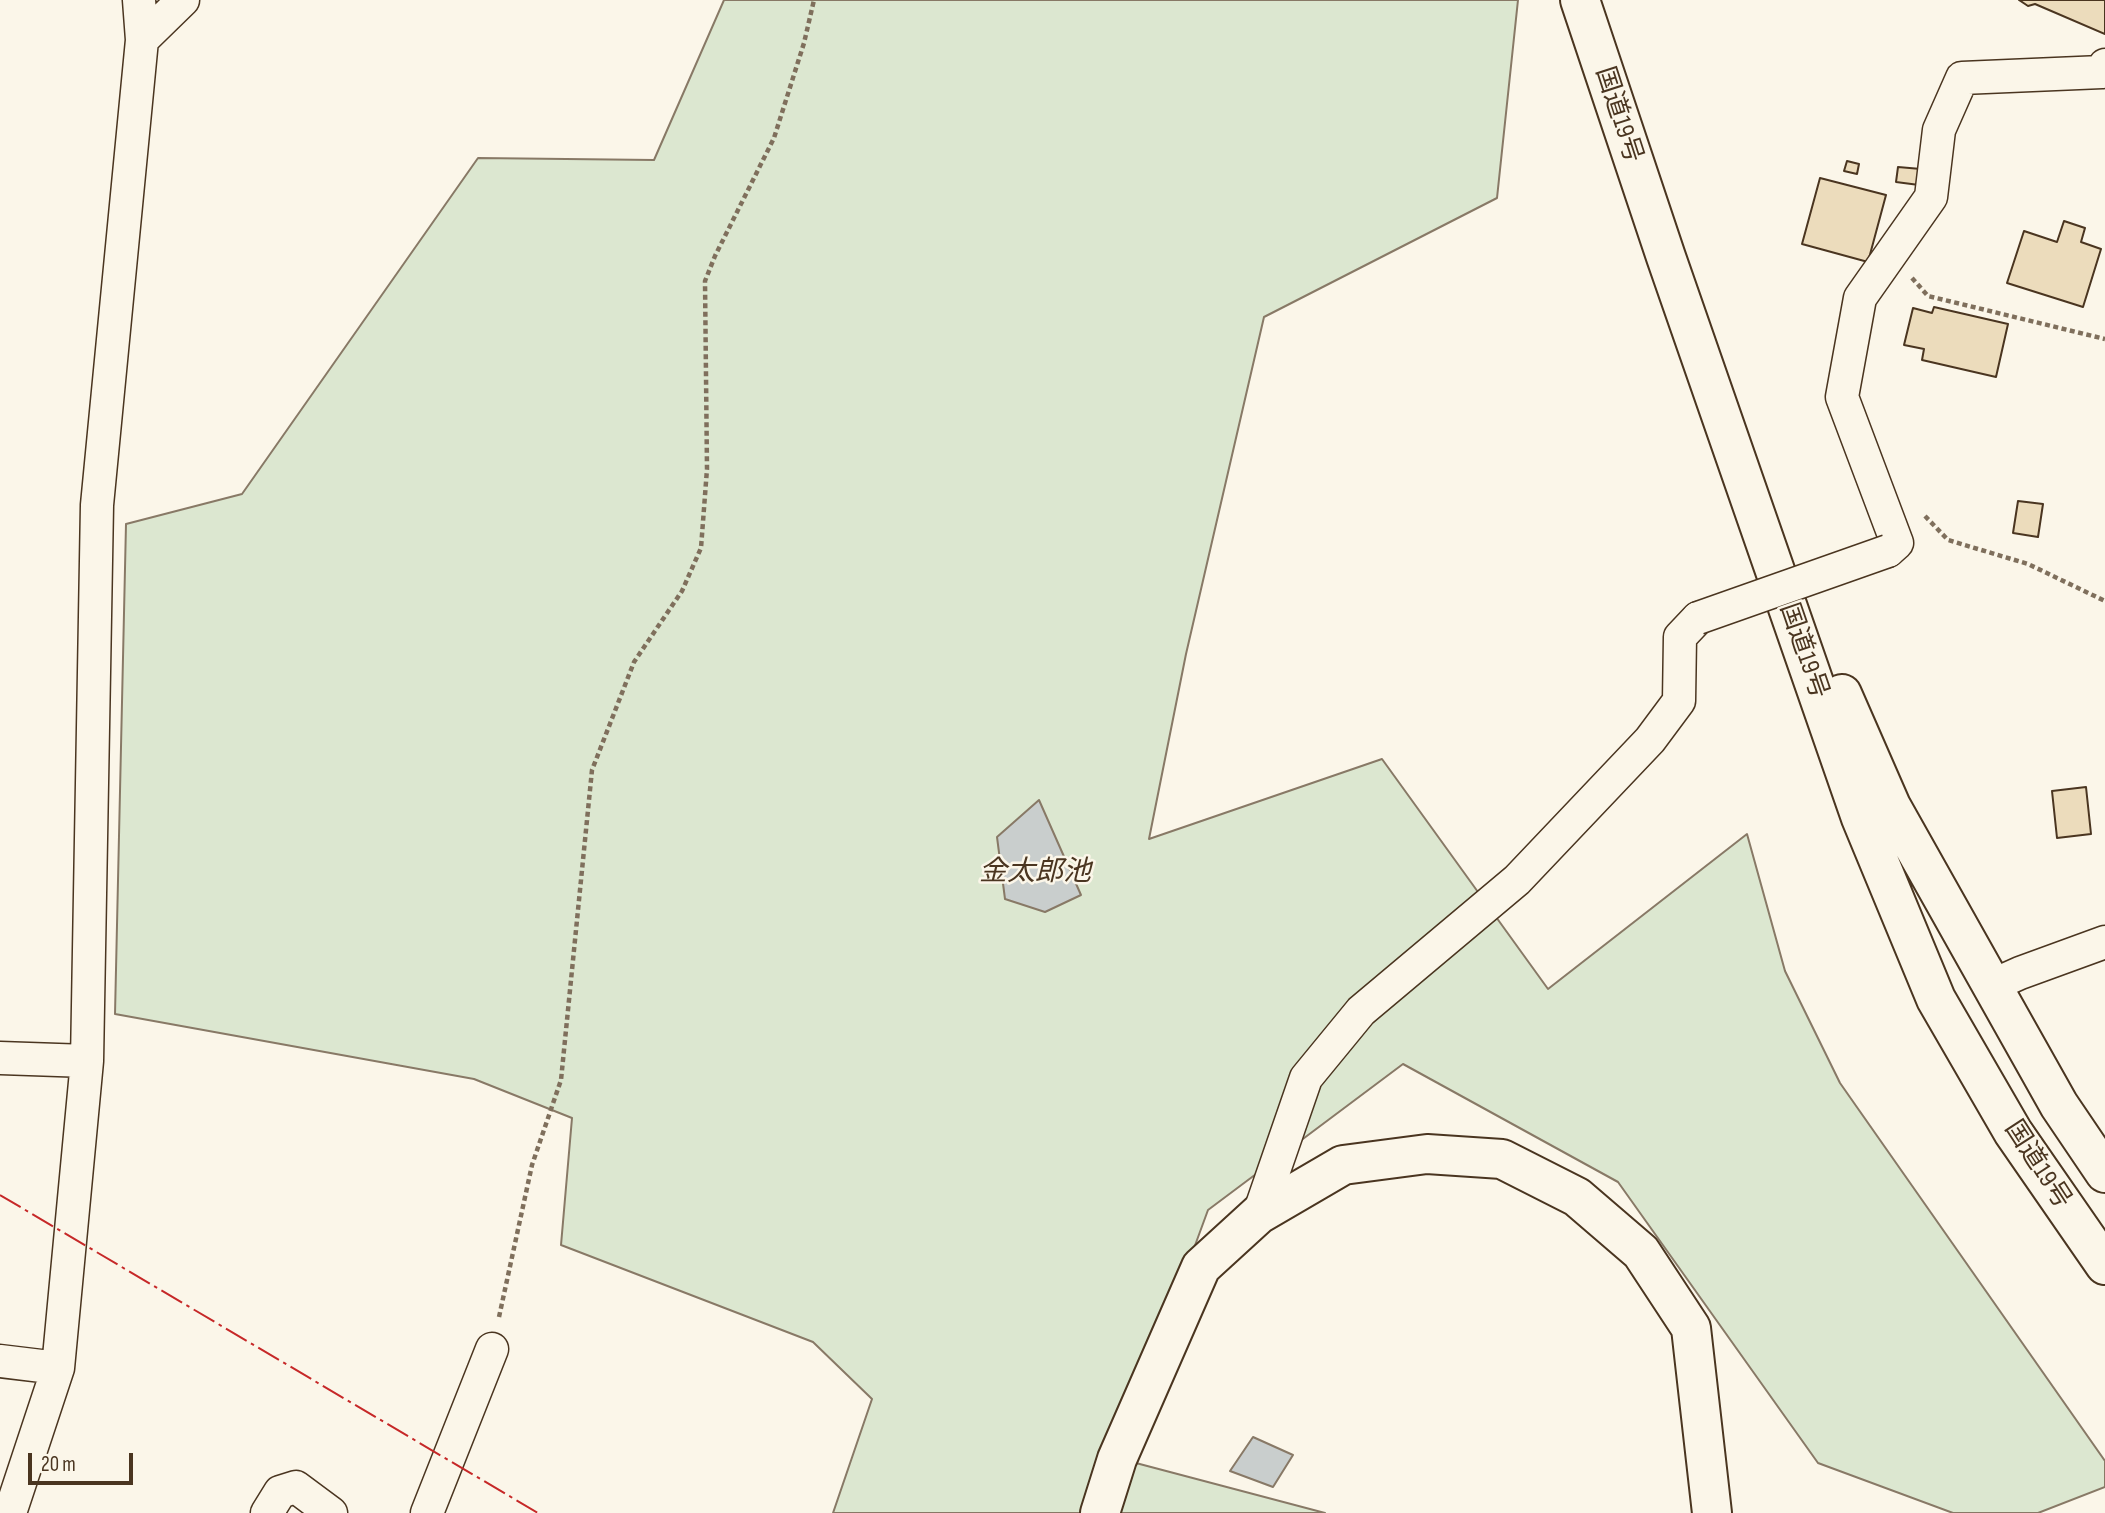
<!DOCTYPE html>
<html>
<head>
<meta charset="utf-8">
<style>
	body { margin:0 }
	#map { position:relative; width:2105px; height:1513px; overflow:hidden; background:#fbf6e9; font-family:"Sofia Sans Condensed",sans-serif }
	canvas { display:block }
	.scale { position:absolute; left:28px; top:1453px; width:105px; height:32px; box-sizing:border-box; border:4px solid #4a3520; border-top:0; padding-left:9px; font-size:21px; line-height:24px; white-space:nowrap; color:#4a3520; -webkit-text-stroke:5px #fbf6e9; paint-order:stroke }
</style>
</head>
<body>
<div id="map">
<canvas width="2105" height="1513"></canvas>
<div class="scale">20 m</div>
</div>
<script>
const g = document.querySelector('canvas').getContext('2d');
g.lineJoin = 'round';
function paint(path, color) { g.fillStyle = color; g.fill(path, 'evenodd'); }
function trace(path, color, width, dash) { g.strokeStyle = color; g.lineWidth = width; g.lineCap = dash ? 'butt' : 'round'; g.setLineDash(dash || []); g.stroke(path); }
function write(font, color, halo, rows, align = 'center') {
  g.font = font + ' "Sofia Sans Condensed","Noto Sans JP",sans-serif'; g.lineWidth = 5; g.setLineDash([]); g.textBaseline = 'middle'; g.strokeStyle = halo; g.fillStyle = color; for (const [text, x, y, turn = 0] of rows) {
    g.save(); g.translate(x, y); g.rotate((+turn || 0) * Math.PI / 180); g.textAlign = isNaN(turn) ? turn : align; if (halo) g.strokeText(text, 0, 0); g.fillText(text, 0, 0); g.restore();
  }
}
const green = new Path2D(`
	M724,0H1518L1497,198L1264,317L1186,654L1149,839L1382,759L1548,989L1747,834L1785,971L1840,1083L2105,1461V1487L2038,1513H1953L1818,1463L1618,1182L1403,1064L1208,1210L1117,1458L1325,1513H833L872,1399L813,1342L561,1245L572,1118L474,1079L115,1014L126,524L242,494L478,158L654,160Z`);
paint(green, '#dce7d0');
trace(green, '#887966', 2);
const water = new Path2D(`
	M1039,800L1081,895L1045,912L1005,899L997,837Z
	M1253,1437L1293,1455L1273,1487L1230,1471Z`);
paint(water, '#c9cecd');
trace(water, '#887966', 2);
const building = new Path2D(`
	M2019,0H2105V34L2035,4L2028,6Z
	M1847,161L1859,164L1857,174L1844,171Z
	M1898,167L1921,169L1919,185L1896,182Z
	M1820,178L1886,195L1868,262L1802,244Z
	M2064,221L2085,228L2081,242L2101,249L2083,307L2007,283L2024,231L2057,242Z
	M1934,307L2008,324L1996,377L1922,360L1924,349L1904,345L1913,308L1932,313Z
	M2018,501L2043,504L2038,537L2013,533Z
	M2086,787L2091,834L2057,838L2052,791Z`);
paint(building, '#ecdcbc');
trace(building, '#4a3520', 2);
const street = new Path2D(`
	M142,40L183,0
	M1888,551L1897,543L1842,397L1860,298L1931,197L1939,130L1962,78L2102,72L2105,65
	M1991,986L2020,973L2105,942
	M0,1058L87,1061
	M1259,1214L1306,1078L1361,1011L1517,880L1650,740L1679,701L1680,637L1698,618
	M0,1361L58,1368
	M10,1513L58,1368L87,1061L97,505L142,40L139,0
	M267,1513L280,1492L296,1487L331,1513
	M427,1513L492,1349`);
const secondary = new Path2D(`
	M1100,1513L1117,1459L1201,1267L1259,1214L1343,1165L1427,1154L1502,1159L1577,1197L1641,1252L1691,1328L1712,1513`);
const highway = new Path2D(`
	M1580,0L1666,257L1861,818L1936,999L2013,1132L2105,1265
	M1842,694L1891,806L2059,1105L2105,1173`);
trace(street, '#4a3520', 35);
trace(secondary, '#4a3520', 42);
trace(highway, '#4a3520', 42);
trace(new Path2D(`
	M1912,278L1928,296L2105,339
	M1925,516L1948,540L2028,564L2105,601
	M499,1317L532,1165L561,1080L592,770L634,662L682,591L701,548L707,469L705,281L715,256L774,138L804,43L814,0`), '#7f6f5c', 4.5, [5, 3.5]);
trace(street, '#fbf6e9', 32);
trace(secondary, '#fbf6e9', 38);
trace(highway, '#fbf6e9', 38);
const streetBridge = new Path2D(`
	M1698,618L1888,551`);
trace(streetBridge, '#4a3520', 35, []);
trace(streetBridge, '#fbf6e9', 32);
trace(new Path2D(`
	M0,1195L538,1513`), '#c62828', 2, [24, 5, 3.5, 5]);
write('26px', '#4a3520', '#fbf6e9', [
	["国道19号",1618,115,72],
	["国道19号",1803,651,71],
	["国道19号",2037,1165,57]
]);
write('italic 28px', '#4a3520', '#fbf6e9', [
	["金太郎池",1035,873]
]);
</script>
</body>
</html>
